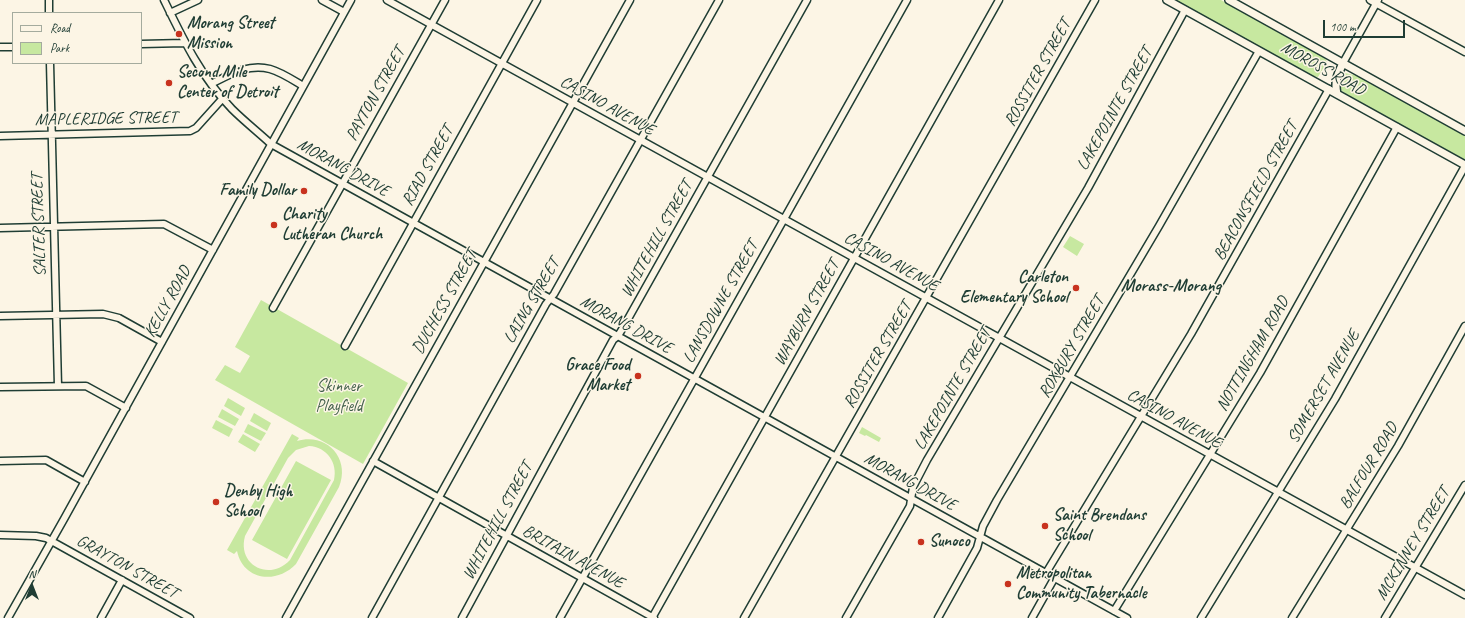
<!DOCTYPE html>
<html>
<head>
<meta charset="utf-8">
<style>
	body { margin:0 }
	#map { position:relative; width:1465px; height:618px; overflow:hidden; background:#fcf5e5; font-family:Caveat,sans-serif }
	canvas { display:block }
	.legend { position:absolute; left:12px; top:12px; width:130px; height:52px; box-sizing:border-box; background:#fcf5e5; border:1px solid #a4ab9e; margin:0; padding:5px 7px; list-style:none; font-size:12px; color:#1f3d34 }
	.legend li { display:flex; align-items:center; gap:8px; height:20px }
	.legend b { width:20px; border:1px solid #a4ab9e }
	.north { position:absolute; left:12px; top:566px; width:40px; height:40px; -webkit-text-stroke:3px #fcf5e5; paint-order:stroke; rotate:0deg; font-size:11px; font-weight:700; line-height:16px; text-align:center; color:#1f3d34 }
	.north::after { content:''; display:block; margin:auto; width:14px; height:18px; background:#1f3d34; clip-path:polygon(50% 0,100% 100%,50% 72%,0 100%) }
	.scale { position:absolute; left:1323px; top:20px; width:82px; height:18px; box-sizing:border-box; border:2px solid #1f3d34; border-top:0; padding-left:5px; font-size:12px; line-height:14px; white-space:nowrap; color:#1f3d34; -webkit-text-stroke:3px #fcf5e5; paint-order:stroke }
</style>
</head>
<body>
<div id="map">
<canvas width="1465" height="618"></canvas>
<ul class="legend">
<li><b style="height:5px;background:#fcf5e5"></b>Road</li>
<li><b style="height:11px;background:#c7e8a0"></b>Park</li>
</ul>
<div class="north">N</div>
<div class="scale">100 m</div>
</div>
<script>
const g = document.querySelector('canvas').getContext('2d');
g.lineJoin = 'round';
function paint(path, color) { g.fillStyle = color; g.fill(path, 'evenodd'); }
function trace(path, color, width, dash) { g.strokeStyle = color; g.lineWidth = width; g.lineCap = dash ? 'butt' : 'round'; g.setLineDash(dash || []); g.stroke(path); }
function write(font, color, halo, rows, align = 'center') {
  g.font = font + ' Caveat,sans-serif'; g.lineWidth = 3; g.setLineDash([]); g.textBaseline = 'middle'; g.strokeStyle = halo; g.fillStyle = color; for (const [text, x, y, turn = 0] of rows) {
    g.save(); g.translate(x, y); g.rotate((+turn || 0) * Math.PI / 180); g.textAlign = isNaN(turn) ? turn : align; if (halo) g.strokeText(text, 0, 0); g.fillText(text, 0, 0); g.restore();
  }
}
paint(new Path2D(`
	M1174,0H1221L1325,58L1327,62L1318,77L1313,76Z
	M1345,73L1358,76L1465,135V160L1348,95L1339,89V84Z
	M1070,236L1084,244L1077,256L1063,247Z
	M261,300L408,383L363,464L215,380L225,365L240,373L250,356L235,347Z
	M228,398L245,408L241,416L224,406Z
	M222,409L239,419L235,426L218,417Z
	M254,413L271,423L267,431L250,421Z
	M216,420L233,429L229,437L212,428Z
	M248,424L266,433L261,441L244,432Z
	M862,427L881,438L879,442L866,435L865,436L859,433Z
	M243,434L260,444L255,452L238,442Z
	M292,434L299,438L297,441C326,432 351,458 339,487L296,564C276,585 243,580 237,551L234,554L227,550ZM309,446C327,447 338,463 334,480L290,560C269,582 237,565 245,536L288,458L296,450Z
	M296,461L331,480L287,559L252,540Z`), '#c7e8a0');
const minor = new Path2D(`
	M49,0V13
	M164,0C183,39 201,77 232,109C244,121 258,132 271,144L1127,618
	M322,0L344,12
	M387,0L1465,595
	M1370,0L1465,52
	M170,13L198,0
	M141,44L184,43
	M0,47H13
	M50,63L58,386
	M1343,63L1378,0
	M211,84C229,75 248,63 270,69C281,72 293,80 303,86
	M0,136L190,131L196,128L223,98
	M0,228L164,224L213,250
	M273,308L445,0
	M0,316L103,314L119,318L162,342
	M345,346L537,0
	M0,387L86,386L126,408
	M0,461L46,460L85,482
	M373,461L654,618
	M0,535L36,536L46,538L190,618
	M1046,573L1191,334L1329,89
	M1114,611L1260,373L1397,127
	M8,618L64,519L351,0
	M101,618L122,580
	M286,618L630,0
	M372,618L546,304L554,294L719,0
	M462,618L613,340L618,336L624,326L807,0
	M560,618L907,0
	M652,618L999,0
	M744,618L1095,0
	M846,618L910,506L913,487L927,460L1088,188L1185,10
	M938,618L977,548L983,526L997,500L1159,226L1259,51
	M1032,618L1055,577
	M1201,618L1335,399L1465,166
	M1292,618L1398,446L1465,326
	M1385,618L1465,485`);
const major = new Path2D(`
	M1167,0L1465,165
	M1229,0L1465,131
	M1337,94C1334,81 1338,74 1343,63`);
trace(minor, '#1f3d34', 9);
trace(major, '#1f3d34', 10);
trace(minor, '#fcf5e5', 6);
trace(major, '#fcf5e5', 7);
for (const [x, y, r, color] of [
	[179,34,4,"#c8321e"],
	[169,83,4,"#c8321e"],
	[304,191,4,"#c8321e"],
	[274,225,4,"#c8321e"],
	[1076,288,4,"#c8321e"],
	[638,376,4,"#c8321e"],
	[216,502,4,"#c8321e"],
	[1045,526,4,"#c8321e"],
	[921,542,4,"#c8321e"],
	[1008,584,4,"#c8321e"]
]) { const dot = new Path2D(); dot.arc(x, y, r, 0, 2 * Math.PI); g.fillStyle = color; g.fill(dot); trace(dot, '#fcf5e5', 1.5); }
write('bold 17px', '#1f3d34', '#fcf5e5', [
	["Morang Street",187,24],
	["Mission",187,44],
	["Second Mile",177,73],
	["Center of Detroit",177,93],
	["Family Dollar",296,191,"right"],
	["Charity",282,215],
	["Lutheran Church",282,235],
	["Carleton",1068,278,"right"],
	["Elementary School",1068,298,"right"],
	["Grace Food",630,366,"right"],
	["Market",630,386,"right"],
	["Denby High",224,492],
	["School",224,512],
	["Saint Brendans",1053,516],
	["School",1053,536],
	["Sunoco",929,542],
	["Metropolitan",1016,574],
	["Community Tabernacle",1016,594]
], 'left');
write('17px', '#1f3d34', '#fcf5e5', [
	["MOROSS ROAD",1323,69,29],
	["ROSSITER STREET",1038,73,-61],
	["PAYTON STREET",376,94,-61],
	["CASINO AVENUE",607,106,29],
	["LAKEPOINTE STREET",1115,109,-61],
	["MAPLERIDGE STREET",106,119,-1],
	["RIAD STREET",428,166,-61],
	["MORANG DRIVE",343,168,29],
	["BEACONSFIELD STREET",1256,191,-61],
	["SALTER STREET",39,225,-92],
	["WHITEHILL STREET",657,239,-61],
	["CASINO AVENUE",891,262,29],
	["LAING STREET",532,301,-60],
	["KELLY ROAD",168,302,-61],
	["DUCHESS STREET",445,302,-61],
	["LANSDOWNE STREET",721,302,-61],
	["WAYBURN STREET",807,313,-61],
	["MORANG DRIVE",626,325,29],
	["ROXBURY STREET",1072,347,-60],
	["NOTTINGHAM ROAD",1253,354,-60],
	["ROSSITER STREET",878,355,-60],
	["SOMERSET AVENUE",1324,387,-60],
	["LAKEPOINTE STREET",953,389,-60],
	["CASINO AVENUE",1174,419,29],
	["BALFOUR ROAD",1369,466,-59],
	["MORANG DRIVE",910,482,29],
	["WHITEHILL STREET",498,521,-62],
	["MCKINNEY STREET",1413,544,-59],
	["BRITAIN AVENUE",573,557,29],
	["GRAYTON STREET",127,567,29]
]);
write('17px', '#415f4a', '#fcf5e5', [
	["Skinner",339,387],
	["Playfield",339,407]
]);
write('bold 18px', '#1f3d34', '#fcf5e5', [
	["Morass-Morang",1171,286]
]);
</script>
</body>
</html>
